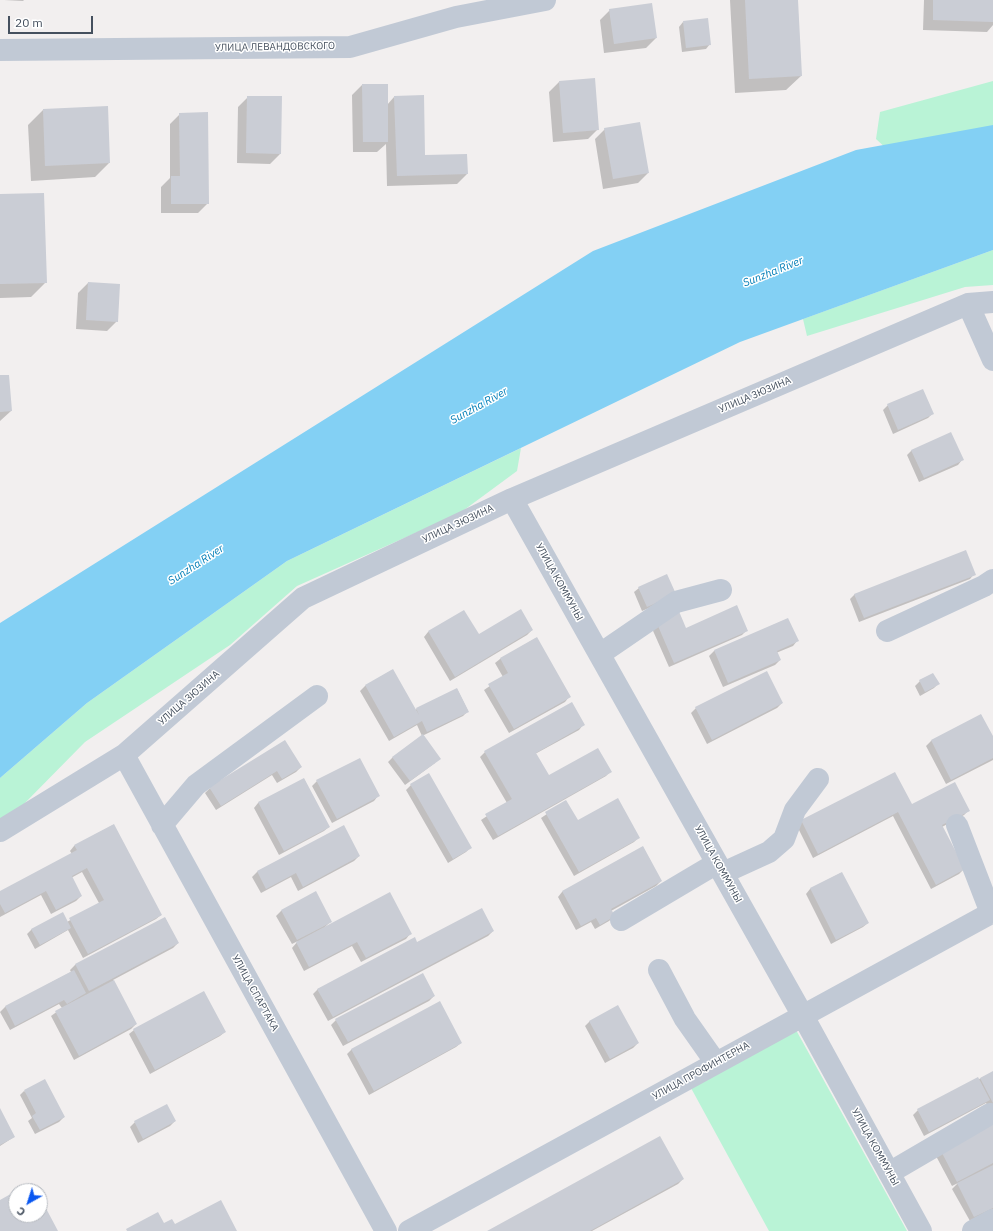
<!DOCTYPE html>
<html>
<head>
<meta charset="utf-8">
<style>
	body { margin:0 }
	#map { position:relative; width:993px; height:1231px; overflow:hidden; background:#f2efef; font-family:"IBM Plex Sans",sans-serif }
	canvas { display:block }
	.north { position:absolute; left:8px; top:1183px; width:40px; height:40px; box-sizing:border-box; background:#fff; border:1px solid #b5b9bf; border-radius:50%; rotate:219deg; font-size:11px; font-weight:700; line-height:16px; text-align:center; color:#45505e }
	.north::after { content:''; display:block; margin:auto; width:14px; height:18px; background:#0957f1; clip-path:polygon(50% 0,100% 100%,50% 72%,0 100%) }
	.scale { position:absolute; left:8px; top:16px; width:85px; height:18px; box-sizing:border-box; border:2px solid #45505e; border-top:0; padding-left:5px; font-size:12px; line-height:14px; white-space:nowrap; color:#45505e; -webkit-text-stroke:3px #fff; paint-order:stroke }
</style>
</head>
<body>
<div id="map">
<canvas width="993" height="1231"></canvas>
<div class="north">С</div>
<div class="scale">20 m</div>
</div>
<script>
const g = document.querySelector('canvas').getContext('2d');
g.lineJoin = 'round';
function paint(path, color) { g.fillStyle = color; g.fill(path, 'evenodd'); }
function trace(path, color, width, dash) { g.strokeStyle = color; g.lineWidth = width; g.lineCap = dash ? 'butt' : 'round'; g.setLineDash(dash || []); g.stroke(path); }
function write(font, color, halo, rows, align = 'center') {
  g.font = font + ' "IBM Plex Sans",sans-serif'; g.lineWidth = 3; g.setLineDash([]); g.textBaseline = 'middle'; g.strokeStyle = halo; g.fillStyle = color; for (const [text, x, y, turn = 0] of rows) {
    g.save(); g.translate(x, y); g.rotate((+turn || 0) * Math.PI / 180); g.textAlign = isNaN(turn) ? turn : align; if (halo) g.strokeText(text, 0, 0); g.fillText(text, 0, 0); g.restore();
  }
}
paint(new Path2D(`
	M993,81V128L889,151L876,139L880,112Z
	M993,250V285L965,287L807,336L803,319Z
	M521,448L517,471L460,513L297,586L230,645L85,742L20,808L0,820V778L87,703L287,561Z
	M796,1030L907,1231H769L691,1088Z`), '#b9f3d6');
paint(new Path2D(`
	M993,125V250L740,342L287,561L87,703L0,778V623L593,251L856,150Z`), '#83d0f4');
paint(new Path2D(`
	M4,0H24L23,1Z
	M730,0H797L801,76L786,90L735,93Z
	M924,0H993V25L987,32L923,30Z
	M610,10L656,38L646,48L604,53L600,20Z
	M683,22L710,44L706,49L682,52L679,27Z
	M594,79L598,129L588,139L553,142L549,92L559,82Z
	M362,85L387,105L394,97L424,156L466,155L467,174L457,184L387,186L386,144L377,152H353L352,95Z
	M248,97H281L280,154L270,164L237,163L238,107Z
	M43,110L109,163L95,177L31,181L28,125Z
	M180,114L208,203L198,213H161V187L170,178V124Z
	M605,129L648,173L638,183L603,189L595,139Z
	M0,195L46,282L31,297L0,298Z
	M88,283L117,321L107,331L76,329L78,293Z
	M0,376L11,411L0,421Z
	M888,405L933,413L928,418L893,434L883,410Z
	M912,450L962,460L958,465L919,482L907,455Z
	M974,574L970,579L859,622L850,599L855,594Z
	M639,588L670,599L642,611L634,592Z
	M464,611L479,636L532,630L527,635L450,681L424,637L428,632Z
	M787,619L797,641L793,646L776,653L780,660L775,665L723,687L709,656L714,651Z
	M650,624L685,629L746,631L742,635L669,667Z
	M536,638L569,697L565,702L509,733L484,690L503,677L495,663L500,659Z
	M392,670L415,710L457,689L468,711L463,716L422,736L417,725L389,741L360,691L365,686Z
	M920,681L938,684L934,688L920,696L915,686Z
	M782,703L777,708L707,744L691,713L696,708Z
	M981,715L993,738V760L946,784L926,746L931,741Z
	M583,725L579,730L535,754L548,777L610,772L606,776L493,840L481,820L507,803L480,757L485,752Z
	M285,742L301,767L296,772L277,783L272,775L216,810L205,793L210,788Z
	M393,757L435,763L405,785L388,762Z
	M304,779L329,827L324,831L279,855L254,808L258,803Z
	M317,781L378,796L374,801L332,823L312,786Z
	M411,785L471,847L466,852L448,863L406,790Z
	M566,801L578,822L639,837L634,842L574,876L541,818Z
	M912,806L969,810L964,815L942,827L964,869L959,874L931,889L893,816L813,858L797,826L802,821Z
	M113,825L161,915L156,919L83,958L68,930L35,949L27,934L32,929L67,922L99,903L82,872L71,878L81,896L76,901L51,914L41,895L0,917V892L72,854L70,851L74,846Z
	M343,827L359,856L354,861L298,891L291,877L261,893L252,877L257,872Z
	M643,847L661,881L656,886L611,911L614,916L609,921L595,929L591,922L576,930L558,897L562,892Z
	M841,873L868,923L863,927L831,944L806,894L810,889Z
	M316,893L331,921L325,927L410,934L406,939L361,962L352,946L304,971L292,948L298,941L292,944L276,916L281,911Z
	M165,918L178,943L173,948L113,980L136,1024L131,1029L74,1060L51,1016L62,1008L59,1004L10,1030L0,1012L5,1007L71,972L70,970L75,965Z
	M493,931L488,936L328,1021L313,994L318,989L417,943Z
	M434,996L429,1001L343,1046L331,1025L336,1020Z
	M590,1021L638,1043L633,1048L605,1063L585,1026Z
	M134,1030L225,1032L220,1036L150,1074L129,1034Z
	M461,1043L456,1047L369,1095L347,1054L352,1049Z
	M993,1072V1116L986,1103L924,1136L913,1115L918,1110Z
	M24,1091L64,1117L59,1122L35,1134L28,1121L32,1118L20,1095Z
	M0,1110L14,1137L0,1146Z
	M175,1121L170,1126L138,1143L130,1127L135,1122Z
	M993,1125V1209L970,1221L952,1189L958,1183L952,1186L936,1156Z
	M683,1179L678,1184L592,1231H489Z`), '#0003');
paint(new Path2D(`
	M745,0H798L802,76L749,79Z
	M933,0H993V22L933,20Z
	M652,3L657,38L614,44L609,9Z
	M708,18L711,45L686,48L683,21Z
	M595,78L599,130L563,133L559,81Z
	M362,84H388V142H363Z
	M424,95L425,155L467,154L468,174L397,176L394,96Z
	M247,96H282L281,154L246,153Z
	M108,106L110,163L45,166L43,109Z
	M208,112L209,204H171V176H180L179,113Z
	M640,122L649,173L613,179L604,128Z
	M44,193L47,283L0,284V194Z
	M88,282L120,284L118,322L86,320Z
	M0,375H9L12,411L0,412Z
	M923,389L934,414L898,430L887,404Z
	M951,432L964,460L924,478L911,450Z
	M966,550L976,575L864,618L854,594Z
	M667,574L676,594L647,607L638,587Z
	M737,605L748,631L674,663L655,619L678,609L686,628Z
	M521,609L533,630L455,677L428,631L464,610L479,634Z
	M788,618L799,641L777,651L781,660L728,683L714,650Z
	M537,637L571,697L514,729L488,684L508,673L500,658Z
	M393,669L419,715L416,708L457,688L469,712L427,732L422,721L394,737L365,685Z
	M767,671L783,703L712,740L695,707Z
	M933,673L940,684L925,692L919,680Z
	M572,702L585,725L536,753L549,775L598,748L612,772L498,836L485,814L512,799L484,751Z
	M981,714L993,736V758L951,780L931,740Z
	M423,734L441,759L410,781L392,757Z
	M285,740L302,767L282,779L277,771L221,806L209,787Z
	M360,758L380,796L337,819L316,780Z
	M895,772L912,804L955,782L970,811L942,825L965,869L936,885L898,812L818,854L801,820Z
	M429,773L472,848L453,859L410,784Z
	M304,778L330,827L284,851L258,802Z
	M618,798L640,838L579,872L545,812L566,800L578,820Z
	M114,824L162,915L88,954L69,918L104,900L87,868L72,876L82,896L56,910L46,891L5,913L0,904V891L77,850L74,845Z
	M344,825L360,856L303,887L296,873L266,889L257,871Z
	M643,846L662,881L611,909L615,916L600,925L596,918L581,926L562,891Z
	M842,872L869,923L836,940L810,888Z
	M316,891L332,922L297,940L281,910Z
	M390,892L412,934L366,958L357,942L309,967L296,942Z
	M482,908L494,931L333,1017L317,989L415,937L417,942Z
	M63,912L71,928L40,945L31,929Z
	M165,917L179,943L89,991L75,964Z
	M74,970L86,993L67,1004L64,1000L15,1026L5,1006Z
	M423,973L435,996L348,1042L335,1019Z
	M114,980L137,1024L79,1056L55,1011Z
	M204,991L226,1032L155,1070L133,1029Z
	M440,1001L462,1043L374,1091L351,1049Z
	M618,1005L639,1043L610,1059L589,1021Z
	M993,1071V1103L980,1078Z
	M978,1077L990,1100L929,1132L917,1109Z
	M45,1079L65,1117L40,1130L32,1116L36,1113L24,1090Z
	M167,1104L176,1121L143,1139L134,1121Z
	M0,1108L15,1137L0,1145Z
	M993,1123V1163L957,1182L941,1151Z
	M660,1136L684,1179L590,1231H487Z
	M993,1165V1208L974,1217L957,1183Z
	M32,1183L37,1191H16Z
	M16,1191V1215H40V1197L58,1231H0V1200Z
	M221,1200L237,1231H127L126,1229L158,1212L164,1223L172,1219L175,1224Z`), '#cacdd5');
trace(new Path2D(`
	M0,50L350,47L456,17L545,0
	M968,304L993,360
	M512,499L803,1016L921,1231
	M887,631L984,586L993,580
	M600,654L676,602L721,590
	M124,755L386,1231
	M162,825L196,785L317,696
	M957,825L991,913
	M0,831L124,755L303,598L512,499L968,304L993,302
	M723,873L769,852L784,839L795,810L818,779
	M621,920L717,863
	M659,970L685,1019L716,1063
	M889,1173L990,1114
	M409,1231L993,912
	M973,1231L993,1220`), '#c1c9d5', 22);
write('10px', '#45505e', '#fff', [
	["УЛИЦА ЛЕВАНДОВСКОГО",275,47,-1],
	["УЛИЦА ЗЮЗИНА",755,395,-23],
	["УЛИЦА ЗЮЗИНА",458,524,-25],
	["УЛИЦА КОММУНЫ",559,582,61],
	["УЛИЦА ЗЮЗИНА",189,698,-41],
	["УЛИЦА КОММУНЫ",718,864,61],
	["УЛИЦА СПАРТАКА",255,993,61],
	["УЛИЦА ПРОФИНТЕРНА",701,1071,-29],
	["УЛИЦА КОММУНЫ",875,1147,61]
]);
write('italic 11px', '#007db6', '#fff', [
	["Sunzha River",773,272,-22],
	["Sunzha River",479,406,-29],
	["Sunzha River",196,565,-33]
]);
</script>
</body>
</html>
